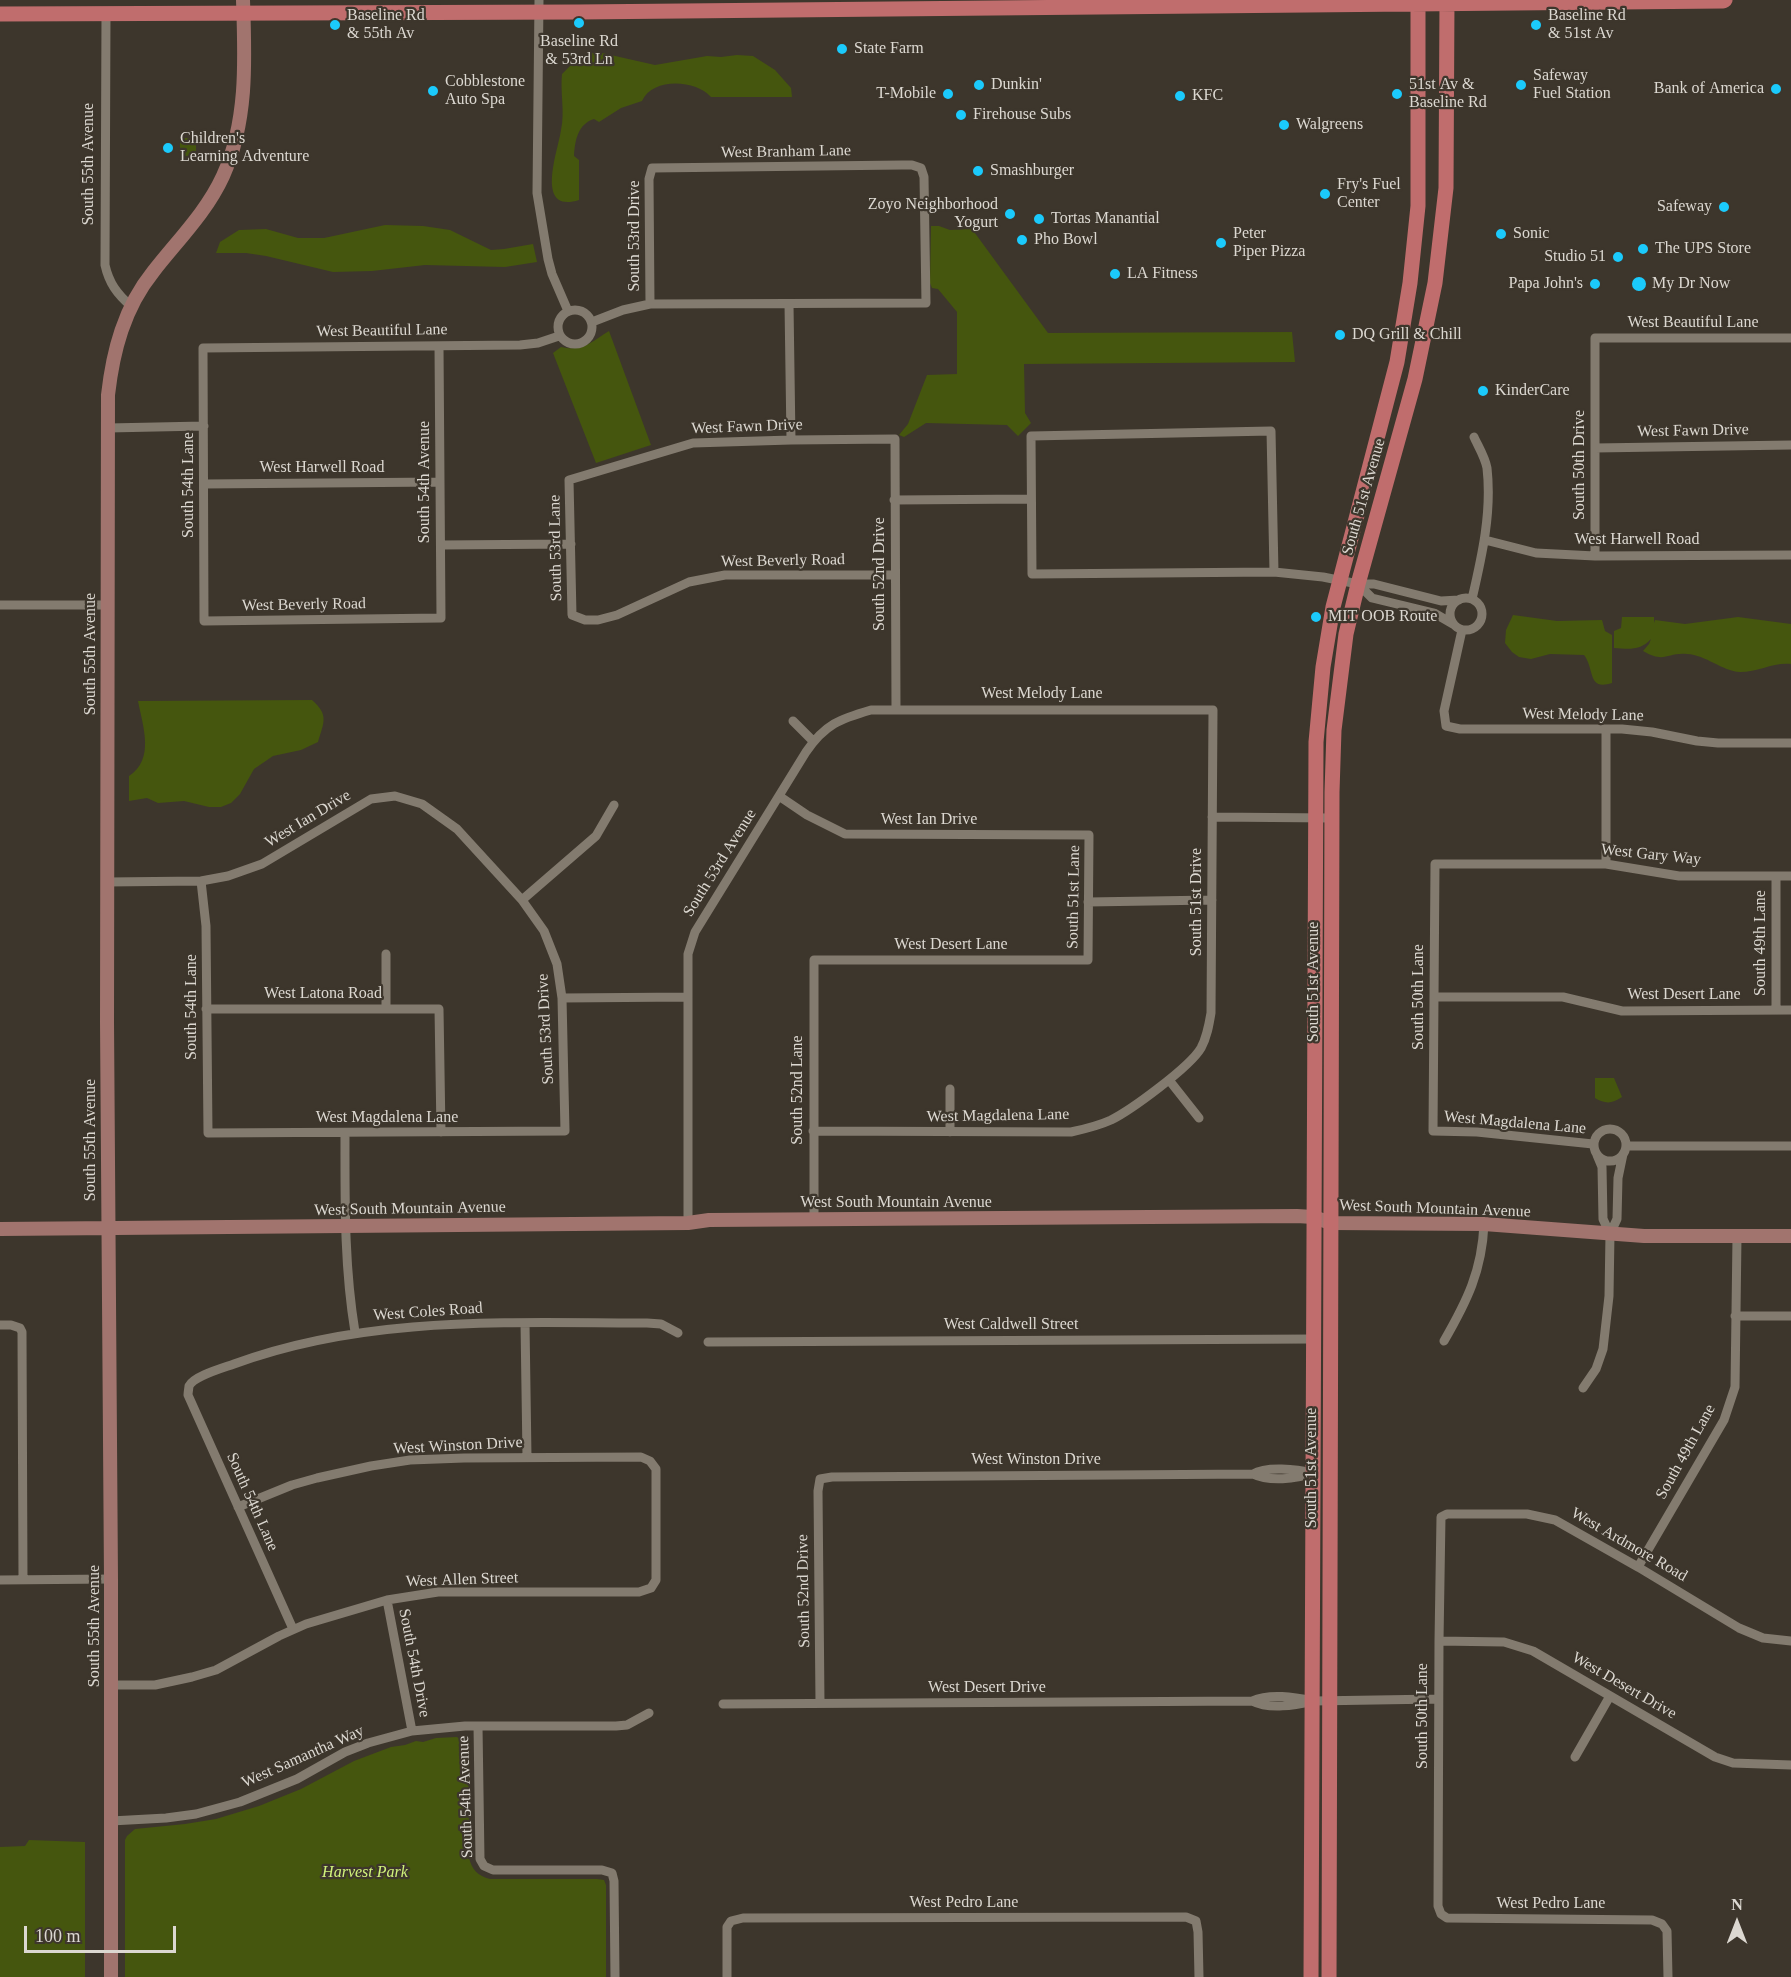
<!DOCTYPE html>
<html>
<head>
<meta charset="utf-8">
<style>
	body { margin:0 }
	#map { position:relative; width:1791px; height:1977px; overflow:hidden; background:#3d362c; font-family:"Times New Roman",serif }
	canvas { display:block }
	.north { position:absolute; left:1707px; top:1893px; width:60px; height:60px; -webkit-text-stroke:4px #3d362c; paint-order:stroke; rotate:0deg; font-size:16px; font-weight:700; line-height:24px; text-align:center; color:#dcd8d1 }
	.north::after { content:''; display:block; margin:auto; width:21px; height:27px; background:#dcd8d1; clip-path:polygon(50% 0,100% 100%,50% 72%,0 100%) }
	.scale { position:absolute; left:24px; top:1926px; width:152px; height:27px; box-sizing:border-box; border:3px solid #dcd8d1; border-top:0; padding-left:8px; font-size:18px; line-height:21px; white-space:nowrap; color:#dcd8d1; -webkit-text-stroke:4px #3d362c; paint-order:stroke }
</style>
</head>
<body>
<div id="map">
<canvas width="1791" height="1977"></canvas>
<div class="north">N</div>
<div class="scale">100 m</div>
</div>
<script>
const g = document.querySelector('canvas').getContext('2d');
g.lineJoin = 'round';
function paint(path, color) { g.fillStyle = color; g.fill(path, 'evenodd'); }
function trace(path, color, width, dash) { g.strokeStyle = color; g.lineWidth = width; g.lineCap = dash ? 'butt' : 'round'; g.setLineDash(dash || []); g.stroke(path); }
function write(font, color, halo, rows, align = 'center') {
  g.font = font + ' "Times New Roman",serif'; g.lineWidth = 4.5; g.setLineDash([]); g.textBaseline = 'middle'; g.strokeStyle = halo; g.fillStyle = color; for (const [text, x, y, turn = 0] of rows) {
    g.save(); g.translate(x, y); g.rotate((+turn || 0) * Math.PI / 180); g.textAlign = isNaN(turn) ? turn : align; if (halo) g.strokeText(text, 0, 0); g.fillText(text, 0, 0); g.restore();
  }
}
paint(new Path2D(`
	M591,53H602L655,65L707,56L721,57L737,55L753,56L775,70L791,88L792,97H711C696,80 653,77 642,101L621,108L599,122L594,119C578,124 575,140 574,156L579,160V200C534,214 558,151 561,130C565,111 560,93 562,74L577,59Z
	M180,138H196V156H180Z
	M385,225L423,226L450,230L491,250L504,249L533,244L537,262L505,267L425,265L372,271L333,272L266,256L246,253H216L220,242L239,230L266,229L298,238H324Z
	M931,226H939L950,230L972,229L1048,333L1292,332L1295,362L1024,364L1025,413L1031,423L1018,436L1007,425L926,423L904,437L899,435L908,424L927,375L957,374V312L938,289L932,288L930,283Z
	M609,331L651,445L596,463L553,353L561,347C583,352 591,342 609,331Z
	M1513,615L1557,621L1602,620L1605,631L1612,635V683C1587,691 1595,669 1584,655L1550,654L1531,659L1519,657L1512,652L1505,643L1506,630Z
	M1622,617H1654V623L1655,620L1685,624L1738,617L1791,624V664C1774,662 1758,672 1740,672C1722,671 1706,655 1687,654C1667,652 1665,664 1643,651L1649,644L1651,639C1640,651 1629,649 1614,648V631L1621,628Z
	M312,700C329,715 324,722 318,742L301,750L273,756L254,769L240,794L231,803L221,807H209L184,801L158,803L147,798L129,801V776C155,759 143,727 138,701Z
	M1595,1078H1614L1622,1097C1612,1104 1605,1104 1595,1098Z
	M457,1737L469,1747V1857C471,1869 478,1876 490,1879H597L604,1880L606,1885V1977H125V1840L127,1836L135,1829L185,1824L216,1819L259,1806L301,1789L354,1761L391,1747L405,1745L416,1741L423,1742L436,1738Z
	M29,1840L85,1842V1977H0V1847L25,1846Z`), '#45560e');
trace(new Path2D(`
	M539,0L537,193L548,259L552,274L568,311
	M106,14L105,265C109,283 117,294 131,306
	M789,304L791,440
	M558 327a17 17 0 1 1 34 0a17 17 0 1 1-34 0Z
	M592,322L623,310L650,304L926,303L924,177L921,168L912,165H902L652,168L649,179L650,304
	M439,346L441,618L204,621L203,348L520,345L538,343L559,336
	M108,428L204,426
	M1595,448L1791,445
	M204,484L440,482
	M894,500L1031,499
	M1485,540L1536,553L1595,556L1791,555
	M441,545L571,544
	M1595,556V338H1791
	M1274,572L1271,431L1031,436L1032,574L1274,572L1323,577L1358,584H1374L1441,601L1459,600
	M895,575H725L689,582L617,615L598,620H585L572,615L569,480L693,443L791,440L895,439L896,709
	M1358,584L1372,598L1434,613L1453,624
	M1450 614a16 16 0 1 1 32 0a16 16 0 1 1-32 0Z
	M1472,599C1482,556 1492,512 1487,468C1485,457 1478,446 1474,437
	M0,605H107
	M1462,630L1444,711L1446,726L1460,729H1622L1652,732L1697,741L1718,743H1791
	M793,721L813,741
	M779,796L807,815L845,834L1089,835L1088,960H814V1220
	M1212,817L1332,818
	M1606,864V730
	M1776,877V1010
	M107,882L201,881L228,876L262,864L371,799L395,796L422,804L457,829L522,900L544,931L557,964L562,998L565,1131L208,1133L206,926L201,881
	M522,900L596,836L614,805
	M1088,902L1212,900
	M386,954V1009
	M1434,997H1563L1622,1011L1791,1010
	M562,998L688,997
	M206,1009H439L441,1132
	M1169,1080L1199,1118
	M1594 1145a16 16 0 1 1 32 0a16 16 0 1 1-32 0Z
	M950,1132V1089
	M345,1133C345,1201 344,1265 355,1332
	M1593,1144L1477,1132L1433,1131L1435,864H1606L1679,876H1791
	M1626,1146H1791
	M1597,1155L1602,1167L1603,1219L1610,1234
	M688,1223V954L695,932L806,752C825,724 840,719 871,710H1213L1211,1013C1209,1025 1207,1037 1201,1048C1190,1067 1131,1110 1111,1120C1098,1126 1085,1129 1071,1132L813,1131
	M1735,1316H1791
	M525,1323L527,1457
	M0,1325H11L20,1328L22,1332L23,1580
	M1444,1341C1467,1301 1482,1271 1484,1224
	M708,1342L1313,1339
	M1583,1388L1596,1369L1603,1349L1609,1296L1610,1234L1617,1219L1618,1178L1623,1154
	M1253,1474C1266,1466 1297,1469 1312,1473
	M1638,1567L1724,1420L1735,1387L1737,1237
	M0,1580L111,1579
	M387,1600L412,1731
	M293,1629L188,1395C188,1393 189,1387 189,1386C194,1376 223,1368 234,1364C367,1315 508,1323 647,1323L661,1324L678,1333
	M1439,1641L1504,1642L1533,1651L1715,1757L1733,1763L1791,1765
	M111,1685H155L192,1677L216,1670L279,1636L306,1624L387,1600L438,1592H639L651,1588L656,1580V1469L650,1461L641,1457L464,1458L410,1460L371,1466L317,1478L292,1485L238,1507
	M1252,1701C1270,1710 1295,1705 1313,1701L1438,1699
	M820,1703L818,1491L820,1479L832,1477L1253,1474C1269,1482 1296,1479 1313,1473
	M723,1704L1252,1701C1270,1693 1294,1697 1313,1701
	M478,1726L480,1859L484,1866L493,1870H602L612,1873L614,1881L615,1977
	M1575,1757L1610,1696
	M111,1821L166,1818L196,1814L240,1802L297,1779L345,1752L368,1743L412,1731L465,1726H616L627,1725L649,1713
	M727,1977V1927L731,1921L743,1918L1186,1917L1196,1921L1198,1932L1199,1977
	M1668,1977L1667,1931L1662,1924L1652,1920L1447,1918L1441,1914L1438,1906L1439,1641L1441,1517L1447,1514H1527L1555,1520L1638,1567L1739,1628L1763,1638L1791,1641`), '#837b6f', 9);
trace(new Path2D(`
	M0,1229L688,1223L709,1220L1297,1216L1313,1217L1331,1223L1484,1224L1644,1236H1791
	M111,1977V1579L107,1021L108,395C113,351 124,308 153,272C177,241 206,213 223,176C248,121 245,59 243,0`), '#a1746e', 14);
trace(new Path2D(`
	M0,14L578,12L1723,1L1725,0
	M1311,1977L1316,742L1323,667L1333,607L1397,362L1410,283L1418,206V0
	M1329,1977L1332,792L1334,730L1346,634L1358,584L1415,379L1435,283L1446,188L1447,0`), '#c06d6d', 15);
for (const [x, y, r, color] of [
	[579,23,6,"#1bcafc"],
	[335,25,6,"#1bcafc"],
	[1536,25,6,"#1bcafc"],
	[842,49,6,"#1bcafc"],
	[979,85,6,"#1bcafc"],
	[1521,85,6,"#1bcafc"],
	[1776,89,6,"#1bcafc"],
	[433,91,6,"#1bcafc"],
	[948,94,6,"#1bcafc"],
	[1397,94,6,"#1bcafc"],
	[1180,96,6,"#1bcafc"],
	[961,115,6,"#1bcafc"],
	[1284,125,6,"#1bcafc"],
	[168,148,6,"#1bcafc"],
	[978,171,6,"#1bcafc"],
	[1325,194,6,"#1bcafc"],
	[1724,207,6,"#1bcafc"],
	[1010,214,6,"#1bcafc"],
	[1039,219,6,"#1bcafc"],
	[1501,234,6,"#1bcafc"],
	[1022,240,6,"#1bcafc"],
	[1221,243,6,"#1bcafc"],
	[1643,249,6,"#1bcafc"],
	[1618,257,6,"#1bcafc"],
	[1115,274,6,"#1bcafc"],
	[1595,284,6,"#1bcafc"],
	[1639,284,8,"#1bcafc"],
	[1340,335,6,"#1bcafc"],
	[1483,391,6,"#1bcafc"],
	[1316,617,6,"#1bcafc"]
]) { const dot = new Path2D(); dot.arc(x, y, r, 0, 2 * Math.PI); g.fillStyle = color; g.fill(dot); trace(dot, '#3d362c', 2); }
write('16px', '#dcd8d1', '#3d362c', [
	["Baseline Rd",347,16],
	["& 55th Av",347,34],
	["Baseline Rd",1548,16],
	["& 51st Av",1548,34],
	["Baseline Rd",579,42,"center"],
	["& 53rd Ln",579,60,"center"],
	["State Farm",854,49],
	["Safeway",1533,76],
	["Fuel Station",1533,94],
	["Cobblestone",445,82],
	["Auto Spa",445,100],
	["Dunkin'",991,85],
	["51st Av &",1409,85],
	["Baseline Rd",1409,103],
	["Bank of America",1764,89,"right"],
	["T-Mobile",936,94,"right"],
	["KFC",1192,96],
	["Firehouse Subs",973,115],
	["Walgreens",1296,125],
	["Children's",180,139],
	["Learning Adventure",180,157],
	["Smashburger",990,171],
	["Fry's Fuel",1337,185],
	["Center",1337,203],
	["Zoyo Neighborhood",998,205,"right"],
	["Yogurt",998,223,"right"],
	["Safeway",1712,207,"right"],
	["Tortas Manantial",1051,219],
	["Peter",1233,234],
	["Piper Pizza",1233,252],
	["Sonic",1513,234],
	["Pho Bowl",1034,240],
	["The UPS Store",1655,249],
	["Studio 51",1606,257,"right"],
	["LA Fitness",1127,274],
	["Papa John's",1583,284,"right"],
	["My Dr Now",1652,284],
	["DQ Grill & Chill",1352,335],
	["KinderCare",1495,391],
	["MIT OOB Route",1328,617]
], 'left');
write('16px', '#dcd8d1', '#3d362c', [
	["West Branham Lane",786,152,-1],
	["South 55th Avenue",89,164,-90],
	["South 53rd Drive",635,236,-90],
	["West Beautiful Lane",1693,323],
	["West Beautiful Lane",382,331,-1],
	["West Fawn Drive",747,427,-2],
	["West Fawn Drive",1693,431,-1],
	["South 50th Drive",1580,465,-90],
	["West Harwell Road",322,468],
	["South 54th Avenue",425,482,-90],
	["South 54th Lane",189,485,-90],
	["South 51st Avenue",1364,497,-74],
	["West Harwell Road",1637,540],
	["South 53rd Lane",556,548,-91],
	["West Beverly Road",783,561,-1],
	["South 52nd Drive",880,574,-90],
	["West Beverly Road",304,605,-1],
	["South 55th Avenue",91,654,-90],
	["West Melody Lane",1042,694],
	["West Melody Lane",1583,715,1],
	["West Ian Drive",308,819,-31],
	["West Ian Drive",929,820],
	["West Gary Way",1651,855,6],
	["South 53rd Avenue",720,863,-58],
	["South 51st Lane",1074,897,-89],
	["South 51st Drive",1197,902,-90],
	["South 49th Lane",1761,943,-90],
	["West Desert Lane",951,945],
	["South 51st Avenue",1314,982,-90],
	["West Latona Road",323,994],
	["West Desert Lane",1684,995],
	["South 50th Lane",1419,997,-90],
	["South 54th Lane",192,1007,-90],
	["South 53rd Drive",546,1029,-93],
	["South 52nd Lane",798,1090,-90],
	["West Magdalena Lane",998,1116,-1],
	["West Magdalena Lane",387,1118],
	["West Magdalena Lane",1515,1123,5],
	["South 55th Avenue",91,1140,-90],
	["West South Mountain Avenue",896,1203],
	["West South Mountain Avenue",410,1209,-1],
	["West South Mountain Avenue",1435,1209,2],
	["West Coles Road",428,1312,-4],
	["West Caldwell Street",1011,1325],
	["West Winston Drive",458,1446,-3],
	["South 49th Lane",1686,1452,-61],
	["West Winston Drive",1036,1460],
	["South 51st Avenue",1312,1468,-90],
	["South 54th Lane",252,1502,66],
	["West Ardmore Road",1629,1545,30],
	["West Allen Street",462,1580,-2],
	["South 52nd Drive",804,1591,-91],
	["South 55th Avenue",95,1626,-90],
	["South 54th Drive",414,1663,79],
	["West Desert Drive",1624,1686,30],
	["West Desert Drive",987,1688],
	["South 50th Lane",1423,1716,-90],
	["West Samantha Way",303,1757,-24],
	["South 54th Avenue",466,1797,-92],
	["West Pedro Lane",964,1903],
	["West Pedro Lane",1551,1904]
]);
write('italic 16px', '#d0f27b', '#3d362c', [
	["Harvest Park",365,1873]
]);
</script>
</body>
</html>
